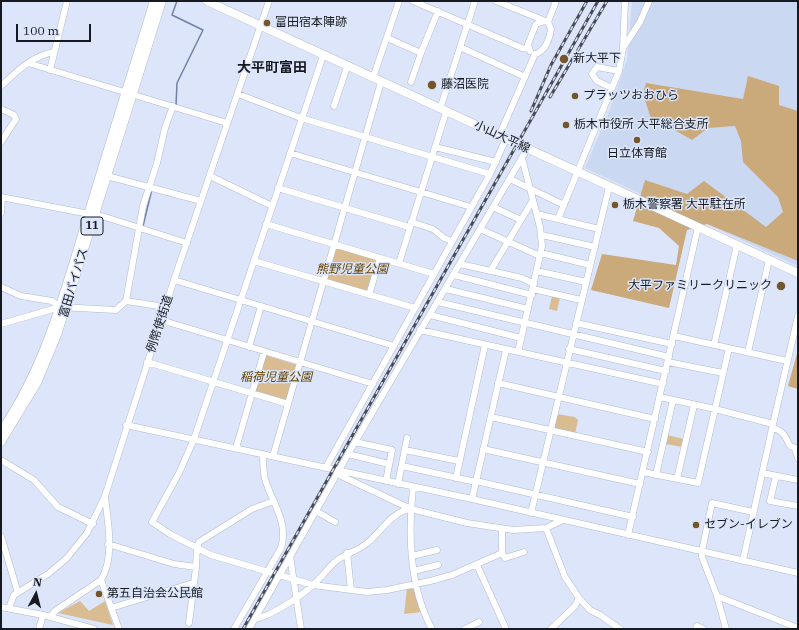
<!DOCTYPE html>
<html>
<head>
<meta charset="utf-8">
<style>
	body { margin:0 }
	#map { position:relative; width:799px; height:630px; overflow:hidden; background:#dce5f9; font-family:"IBM Plex Serif",serif }
	canvas { display:block }
	.frame { position:absolute; inset:0; border:2px solid #161a20; pointer-events:none }
	.north { position:absolute; left:16px; top:574px; width:40px; height:40px; -webkit-text-stroke:3px #dce5f9; paint-order:stroke; rotate:7deg; font-size:11px; font-weight:700; line-height:16px; text-align:center; color:#161a20 }
	.north::after { content:''; display:block; margin:auto; width:14px; height:18px; background:#161a20; clip-path:polygon(50% 0,100% 100%,50% 72%,0 100%) }
	.scale { position:absolute; left:16px; top:24px; width:75px; height:18px; box-sizing:border-box; border:2px solid #161a20; border-top:0; padding-left:5px; font-size:12px; line-height:14px; white-space:nowrap; color:#161a20; -webkit-text-stroke:3px #dce5f9; paint-order:stroke }
</style>
</head>
<body>
<div id="map">
<canvas width="799" height="630"></canvas>
<div class="frame"></div>
<div class="north">N</div>
<div class="scale">100 m</div>
</div>
<script>
const g = document.querySelector('canvas').getContext('2d');
g.lineJoin = 'round';
function paint(path, color) { g.fillStyle = color; g.fill(path, 'evenodd'); }
function trace(path, color, width, dash) { g.strokeStyle = color; g.lineWidth = width; g.lineCap = dash ? 'butt' : 'round'; g.setLineDash(dash || []); g.stroke(path); }
function write(font, color, halo, rows, align = 'center') {
  g.font = font + ' "IBM Plex Serif","Noto Sans JP",serif'; g.lineWidth = 3; g.setLineDash([]); g.textBaseline = 'middle'; g.strokeStyle = halo; g.fillStyle = color; for (const [text, x, y, turn = 0] of rows) {
    g.save(); g.translate(x, y); g.rotate((+turn || 0) * Math.PI / 180); g.textAlign = isNaN(turn) ? turn : align; if (halo) g.strokeText(text, 0, 0); g.fillText(text, 0, 0); g.restore();
  }
}
paint(new Path2D(`
	M632,1H798V266L585,168L609,112L627,60Z`), '#cbd8f2');
paint(new Path2D(`
	M337,248L377,259L368,292L326,280L335,250Z
	M552,296L560,298L557,311L549,309Z
	M265,355L297,365L286,400L255,391Z
	M557,414L575,417L578,420L575,434L554,428Z
	M667,435L684,439L682,447L666,444Z
	M407,589H416L422,612L404,614Z
	M80,601L89,611L105,601L113,625L58,613Z`), '#d9bc92');
paint(new Path2D(`
	M748,76L779,86V105L798,111V261L707,224L687,230L669,308L591,290L602,254L676,265L679,246L659,228L633,221L645,180L687,194L704,181L766,227L783,212L778,197L743,162L741,141L735,126L708,128L692,140L650,116L643,93L646,83L743,99Z
	M798,350V389L788,386Z`), '#caa97a');
trace(new Path2D(`
	M176,105L177,83L203,30L172,15L177,1
	M143,226L152,189`), '#7081a4', 1.5);
const minor = new Path2D(`
	M413,1L522,48L529,49
	M496,1L548,22L551,29C550,38 545,52 535,54L499,136
	M548,22L556,1
	M387,38L421,53L438,11
	M460,47L525,77
	M623,48L640,22L649,1
	M530,51L528,44L536,24L545,21
	M323,56L194,439L179,473L152,522L170,534L211,555L313,585L367,592L387,590L430,581L452,575L502,553V530
	M28,63L227,123
	M50,70L67,1
	M373,78L399,1
	M411,82L421,53
	M1,86C17,71 32,56 54,52
	M612,88L597,81L592,74L597,67L619,71
	M238,94L301,118L490,174
	M334,106L347,67
	M1,109L14,115L16,119L1,142
	M440,109L475,1
	M435,147L496,162
	M290,153L471,207
	M107,176L201,201
	M210,176L272,206
	M510,179L564,205
	M278,188L409,227
	M1,197L105,217L187,243
	M493,207L521,220
	M1,213L2,197
	M537,214L599,229
	M558,219L619,71L623,48L625,1
	M411,222L433,229L444,238L452,241
	M266,224L434,274
	M480,229L540,256
	M542,235L595,247
	M541,253L590,265
	M254,261L415,308
	M399,263L446,112
	M460,264L522,278L534,284
	M491,270L533,200
	M537,271L586,282
	M454,275L532,295
	M174,280L394,346
	M1,287L21,296L52,301L60,307
	M446,289L528,309
	M533,289L581,300
	M369,295L380,258
	M126,301L165,307
	M438,302L669,357
	M430,315L521,338
	M161,320L373,384
	M576,323L672,344
	M1,324L60,307L116,310L126,301L143,206L157,163L165,128L173,106
	M420,330L663,384
	M674,336L787,361
	M714,345L737,245
	M249,347L261,306
	M729,348L715,409L773,424L743,560
	M569,349L666,371
	M518,352L542,246L540,227L522,158
	M748,352L769,260
	M147,362L288,404
	M668,362L723,373
	M498,383L655,419
	M491,417L648,452
	M773,424L798,316
	M126,425L472,499L798,573
	M772,428C783,430 785,436 790,446L798,449
	M355,442L392,450L386,481
	M236,448L264,352
	M483,449L640,484
	M795,449L798,458
	M405,450L459,461
	M348,454L389,464
	M273,456L381,82
	M1,460L34,480L58,507L93,524
	M402,466L476,482
	M326,467L490,174L506,139
	M643,472L698,483L715,409L660,397
	M762,473L798,480
	M337,474L411,509L467,523L513,530L546,528L563,520
	M656,475L673,400
	M776,476L770,501L798,506
	M456,478L485,345
	M677,479L694,405
	M476,481L633,517
	M398,484L407,438
	M413,487C408,534 409,587 432,629
	M472,499L506,350
	M316,511L335,522
	M531,513L609,187
	M546,528L565,577L579,598L590,610L600,615L620,629
	M628,535L698,227
	M1,536L18,593
	M108,544L174,564L196,567L197,547L199,542L252,509L274,501
	M347,553L351,590
	M502,553L505,558L524,552
	M290,556L301,629
	M412,556L437,550
	M477,565L506,629
	M414,571L438,565
	M101,580L119,629
	M717,596L798,628
	M1,607L43,615L94,629
	M9,608L14,595L48,574L67,558L87,533L105,496L174,280L269,1
	M111,608L193,583
	M50,617L55,611L101,580C115,557 108,523 105,497
	M255,619C271,616 300,597 313,585C321,578 328,568 336,561C345,554 357,551 366,544C380,534 391,511 411,509
	M189,623L196,567
	M39,629L43,615
	M234,629L281,548C289,522 272,503 265,479C263,471 263,462 263,454
	M249,629L355,442L527,149
	M465,629L479,622
	M551,629L575,606L579,598
	M696,629L697,626L703,629
	M726,629L717,596L702,557V551L712,503L753,512`);
const major = new Path2D(`
	M207,1L798,273
	M1,431C46,366 65,290 88,215C109,144 132,73 154,1
	M1,442L37,383L57,335L162,1`);
trace(minor, '#b0b9cc', 7);
trace(major, '#b0b9cc', 9);
trace(minor, '#fff', 6);
trace(major, '#fff', 8);
const rail = new Path2D(`
	M550,97L607,1
	M531,111L551,65L587,1
	M243,629L598,1`);
trace(rail, '#474c55', 3);
trace(rail, '#dce5f9', 1.5, [4.5]);
for (const [x, y, r, color] of [
	[267,23,4,"#735629"],
	[564,59,5,"#735629"],
	[432,85,5,"#735629"],
	[575,96,4,"#735629"],
	[566,125,4,"#735629"],
	[637,140,4,"#735629"],
	[615,205,4,"#735629"],
	[781,286,5,"#735629"],
	[696,525,4,"#735629"],
	[99,594,4,"#735629"]
]) { const dot = new Path2D(); dot.arc(x, y, r, 0, 2 * Math.PI); g.fillStyle = color; g.fill(dot); trace(dot, '#dce5f9', 1.5); }
for (const [x, y, w] of [
	[92,226,22]
]) { const box = new Path2D(); box.roundRect(x - w / 2, y - 9, w, 18, 3); g.fillStyle = '#dce5f9'; g.fill(box); trace(box, '#161a20', 1); }
write('bold 11px', '#161a20', null, [
	["11",92,226]
]);
write('12px', '#161a20', '#dce5f9', [
	["富田宿本陣跡",275,23],
	["新大平下",573,59],
	["藤沼医院",441,85],
	["プラッツおおひら",583,96],
	["栃木市役所 大平総合支所",574,125],
	["日立体育館",637,154,"center"],
	["栃木警察署 大平駐在所",623,205],
	["大平ファミリークリニック",772,286,"right"],
	["セブン-イレブン",704,525],
	["第五自治会公民館",107,594]
], 'left');
write('12px', '#161a20', '#dce5f9', [
	["小山大平線",502,137,25],
	["富田バイパス",74,283,-73],
	["例幣使街道",160,324,-72]
]);
write('italic 12px', '#614101', '#dce5f9', [
	["熊野児童公園",352,270],
	["稲荷児童公園",276,378]
]);
write('bold 14px', '#161a20', '#dce5f9', [
	["大平町富田",272,68]
]);
</script>
</body>
</html>
